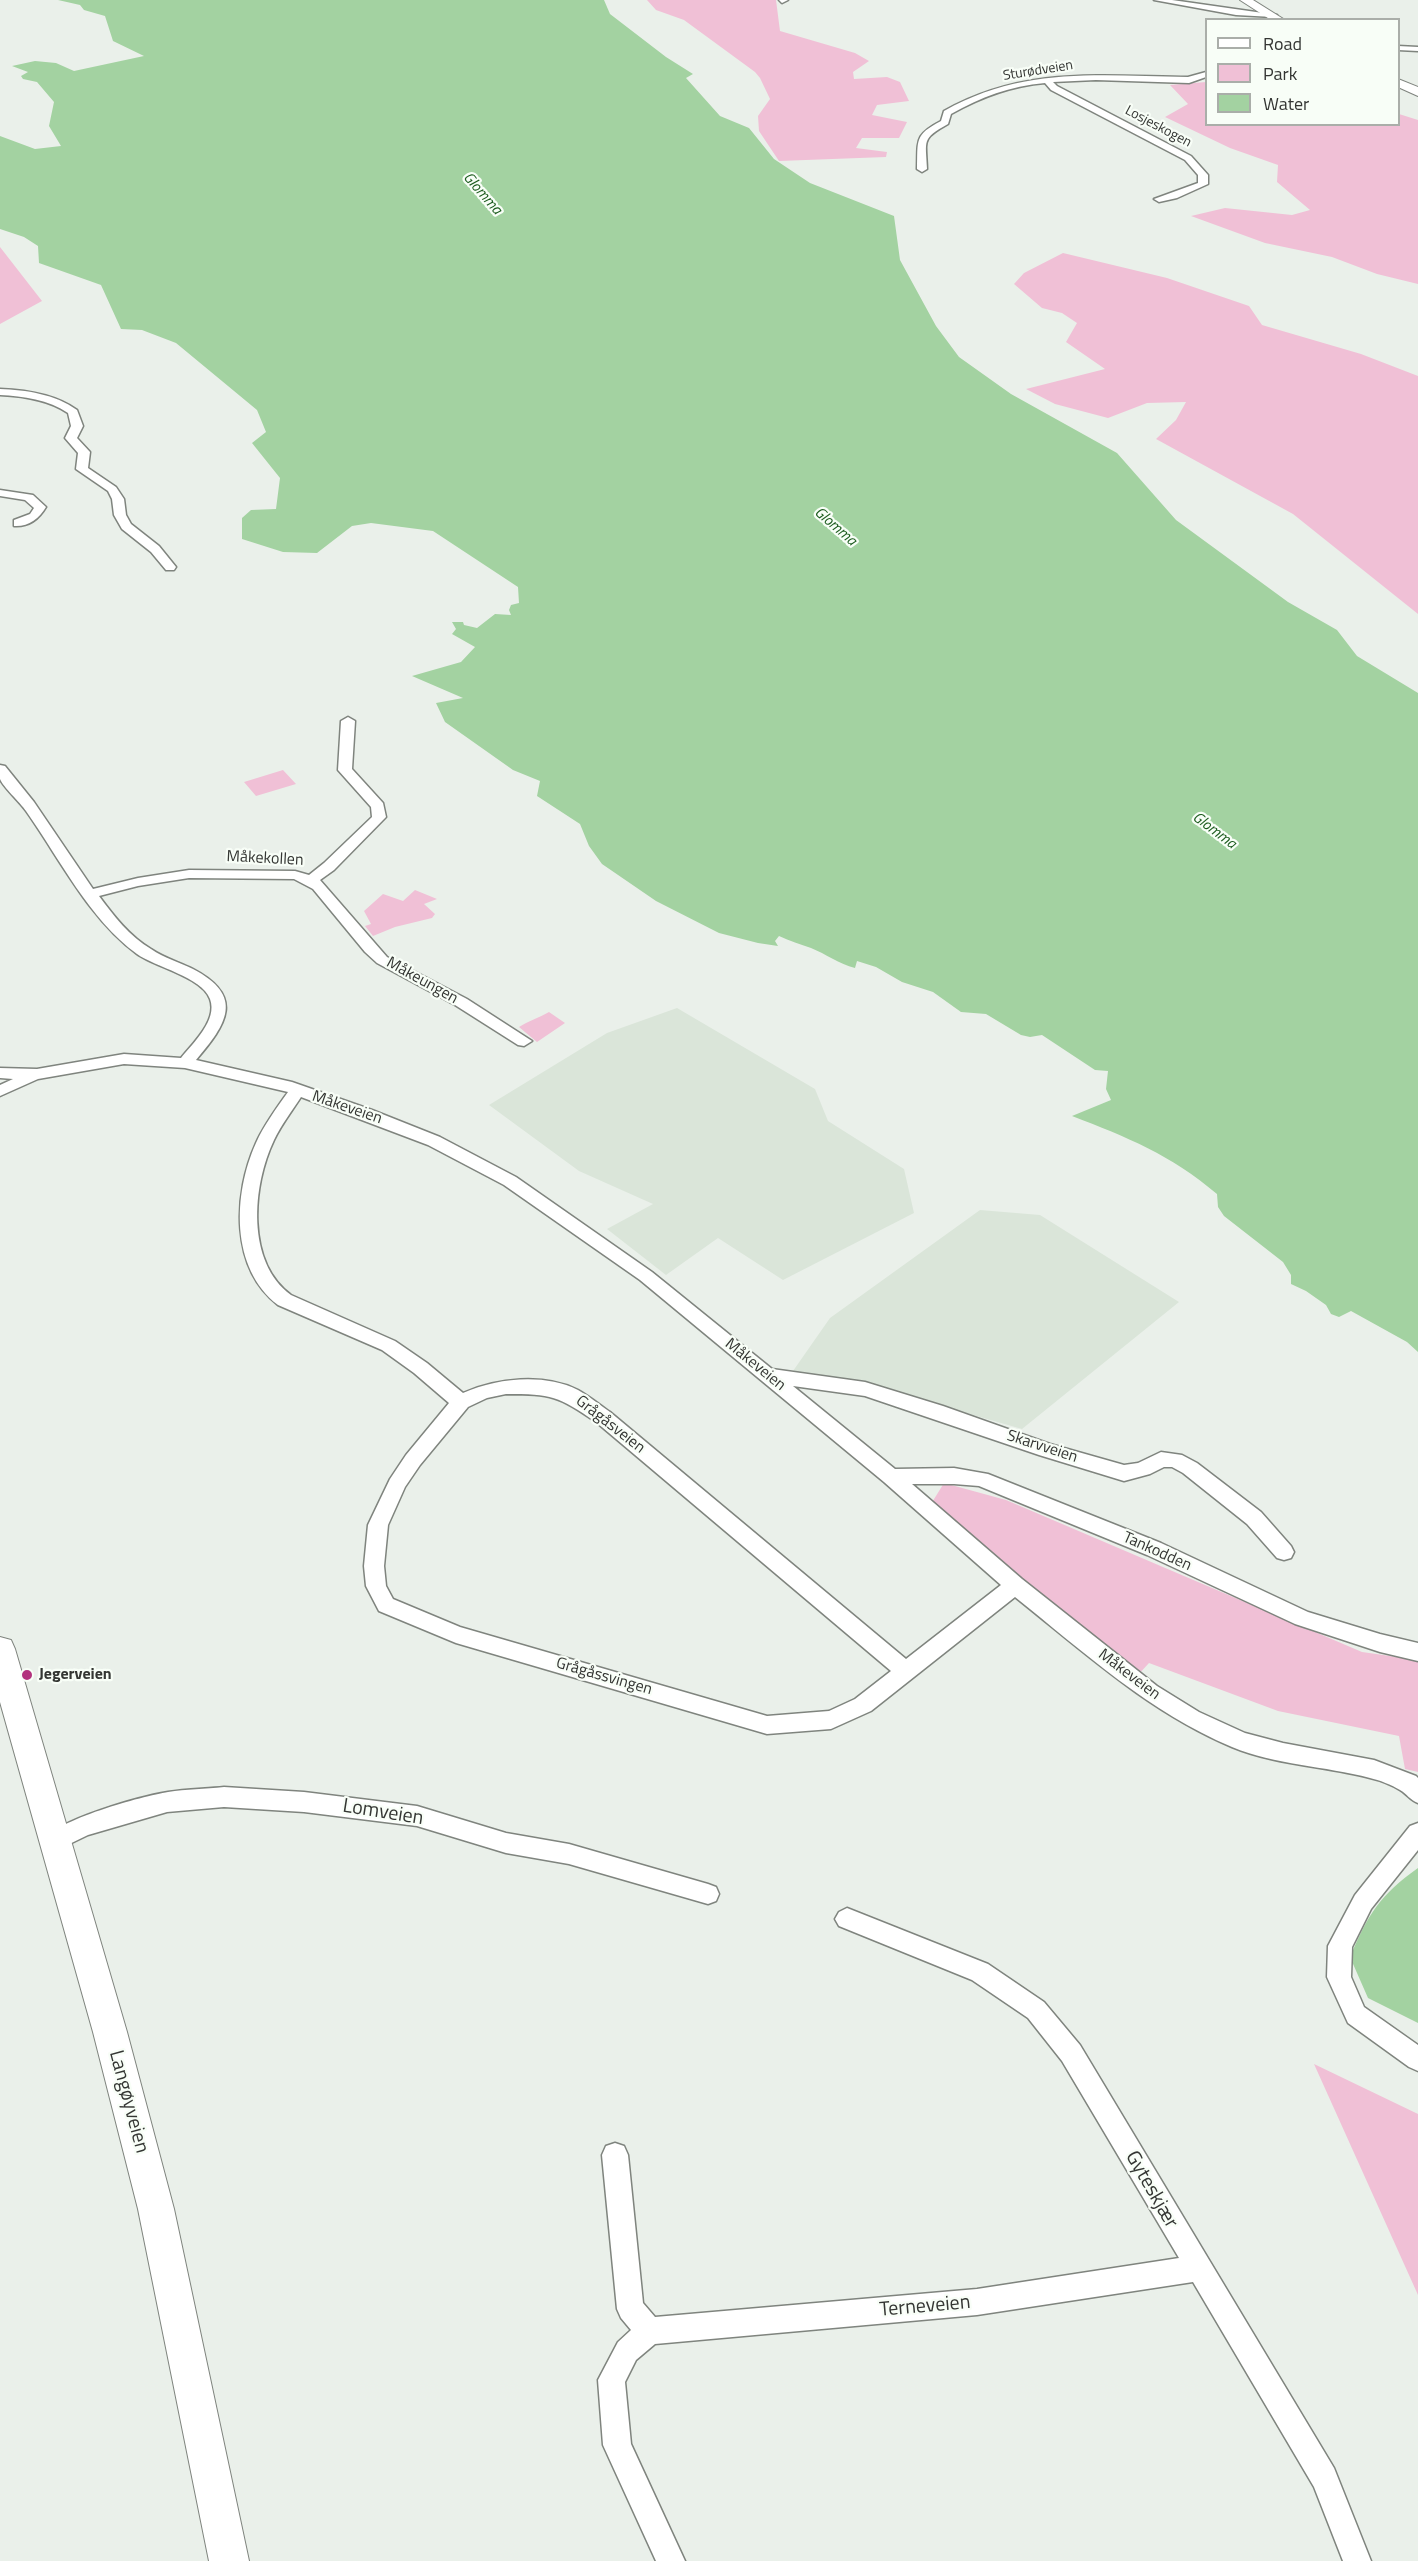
<!DOCTYPE html>
<html>
<head>
<meta charset="utf-8">
<style>
	body { margin:0 }
	#map { position:relative; width:1418px; height:2561px; overflow:hidden; background:#eaf0ea; font-family:"Titillium Web",sans-serif }
	canvas { display:block }
	.legend { position:absolute; left:1205px; top:18px; width:195px; height:108px; box-sizing:border-box; background:#f8fef7; border:2px solid #aaaea9; margin:0; padding:8px 10px; list-style:none; font-size:18px; color:#343633 }
	.legend li { display:flex; align-items:center; gap:12px; height:30px }
	.legend b { width:30px; border:2px solid #aaaea9 }
</style>
</head>
<body>
<div id="map">
<canvas width="1418" height="2561"></canvas>
<ul class="legend">
<li><b style="height:8px;background:#fff"></b>Road</li>
<li><b style="height:16px;background:#f0c0d6"></b>Park</li>
<li><b style="height:16px;background:#a3d2a1"></b>Water</li>
</ul>
</div>
<script>
const g = document.querySelector('canvas').getContext('2d');
g.lineJoin = 'round';
function paint(path, color) { g.fillStyle = color; g.fill(path, 'evenodd'); }
function trace(path, color, width, dash) { g.strokeStyle = color; g.lineWidth = width; g.lineCap = dash ? 'butt' : 'round'; g.setLineDash(dash || []); g.stroke(path); }
function write(font, color, halo, rows, align = 'center') {
  g.font = font + ' "Titillium Web",sans-serif'; g.lineWidth = 4.5; g.setLineDash([]); g.textBaseline = 'middle'; g.strokeStyle = halo; g.fillStyle = color; for (const [text, x, y, turn = 0] of rows) {
    g.save(); g.translate(x, y); g.rotate((+turn || 0) * Math.PI / 180); g.textAlign = isNaN(turn) ? turn : align; if (halo) g.strokeText(text, 0, 0); g.fillText(text, 0, 0); g.restore();
  }
}
paint(new Path2D(`
	M677,1008L815,1089L828,1121L904,1169L914,1213L783,1280L718,1238L666,1275L607,1229L653,1204L579,1171L489,1105L607,1033Z
	M980,1210L1040,1215L1179,1302L1022,1429L868,1385L793,1371L830,1318Z`), '#dae5d9');
paint(new Path2D(`
	M647,0H776L780,31L855,53L869,61L853,72L854,79L887,77L900,82L909,101L877,105L872,115L907,122L899,138H862L856,148L887,152L886,157L779,161L759,131L758,116L770,99L760,78L755,72L684,20L656,10Z
	M1206,82V124H1398L1399,114L1418,120V284L1377,274L1332,257L1265,243L1191,216L1225,208L1292,215L1310,210L1277,182L1278,165L1230,148L1165,117L1188,104L1170,85Z
	M0,247L42,301L0,324Z
	M1063,253L1167,278L1249,306L1262,325L1361,354L1418,376V614L1293,514L1156,439L1176,420L1186,402L1147,403L1108,418L1055,404L1026,389L1105,369L1066,342L1077,323L1062,313L1042,308L1014,284L1024,273Z
	M283,770L296,784L256,796L244,782Z
	M415,890L437,899L424,904L435,914L432,918L395,927L373,936L365,926L371,924L364,911L383,894L403,901Z
	M549,1012L565,1023L537,1042L519,1027C528,1021 539,1018 549,1012Z
	M944,1483L1006,1500L1362,1652L1418,1660V1772L1405,1769L1399,1736L1278,1711L1149,1663L1137,1676L931,1504Z
	M1314,2064L1418,2114V2295Z`), '#f0c0d6');
paint(new Path2D(`
	M58,0H604L610,14L666,57L693,74L686,78L720,116L749,128L774,159L810,183L894,216L900,260L936,326L959,357L1011,394L1117,453L1176,520L1288,602L1337,630L1357,656L1418,693V1352L1407,1342L1351,1311L1339,1317L1331,1314L1326,1305L1306,1291L1291,1284V1275L1283,1262L1224,1216L1218,1207L1217,1194C1171,1155 1127,1137 1072,1116L1111,1100L1106,1089L1108,1071L1095,1070L1042,1035L1030,1037L1021,1035L986,1014L961,1012L933,992L902,982L876,967L857,961L855,968C839,964 826,954 811,948C800,944 790,941 779,936L775,941L778,946L758,943L719,933L656,901L602,864L589,846L580,824L537,796L540,781L513,770L445,722L436,703L463,698L412,676L461,662L475,647L452,634L456,629L452,622H463L464,625L477,628L495,614L511,615L509,610L511,605L519,603L518,587L433,531L371,523L352,526L317,553L283,552L242,539V518L251,510L276,509L280,478L252,443L266,432L257,410L176,343L142,330L121,329L101,285L39,263L38,246L24,237L0,229V136L35,149L61,146L49,126L54,102L37,82L23,79L21,76L28,72L12,66L35,61L56,63L74,71L144,56L113,41L105,16L84,10L80,5Z
	M1418,1868V2023L1368,1998L1350,1957C1368,1914 1380,1895 1418,1868Z`), '#a3d2a1');
const street = new Path2D(`
	M779,0H788L782,3Z
	M1154,0H1172L1277,15L1273,17L1236,15Z
	M1398,46L1418,47V51L1398,50Z
	M1206,72V77L1189,83L1096,80L1053,82L1057,86L1191,156L1208,175V184L1177,198L1159,202L1154,199L1198,183V175L1185,160L1051,90L1045,83C1010,86 981,97 951,114L948,124C921,139 926,140 927,169L922,172L917,169C918,140 914,135 941,121L944,111C1024,66 1100,76 1188,77Z
	M0,389C26,390 55,394 77,410L83,426L77,438L90,452L88,468L116,487L124,499L126,515L131,524L159,546L176,567L174,570H166L151,552L122,529L114,515L112,499L108,491L76,469L78,453L65,438L71,426L68,413C49,400 23,396 0,395Z
	M0,490L33,495L46,507C39,519 28,527 14,526V520L30,514L34,508L25,500L0,496Z
	M348,717L355,721L352,769L383,803L386,817L334,870L320,880L387,957L467,999L532,1041L524,1046L518,1045L455,1005L377,963L365,952L313,889L294,879L189,878L138,886L99,896C113,915 130,937 151,949C164,958 179,962 193,969C245,996 227,1024 196,1060L292,1082L372,1110L440,1137L516,1177L652,1272L772,1369L865,1382L943,1406L1050,1444L1124,1465L1138,1463L1161,1452L1182,1455L1197,1463L1261,1512L1291,1546L1294,1552L1291,1558L1284,1560L1277,1558L1247,1524L1183,1473L1172,1467H1164L1150,1474L1124,1481L1039,1455L865,1396L793,1386L895,1469L954,1468L988,1474L1161,1543L1308,1612L1380,1634L1418,1643V1661L1380,1652L1295,1624L1147,1555L979,1486L954,1484H912L1022,1579L1157,1686L1199,1712L1245,1733L1283,1743L1374,1760L1416,1776L1418,1778V1803C1410,1800 1407,1794 1400,1790C1392,1785 1379,1780 1370,1778C1325,1766 1275,1765 1232,1747C1149,1712 1085,1653 1015,1597L871,1711L831,1729L767,1734L456,1643L379,1611L366,1586L364,1566L368,1525L390,1479L406,1455L449,1403L414,1373L382,1350L278,1305C230,1268 233,1194 256,1143C264,1125 276,1109 288,1092L185,1068L124,1064L38,1079L0,1096V1085L13,1079L0,1078V1068L37,1069L124,1054L181,1058C193,1043 218,1020 210,999C202,977 155,967 137,954C89,919 60,859 26,811C20,802 3,787 0,779C0,775 0,768 0,765L5,766L34,802L93,889L138,878L189,870L295,871L309,875L324,863L372,817L371,807L338,770L341,721ZM301,1097L428,1145L504,1185L640,1280L884,1482L1001,1585L906,1659L610,1412C600,1405 589,1396 578,1390C544,1373 497,1378 463,1393L427,1363L395,1341L291,1295C246,1262 252,1186 274,1140C281,1125 292,1111 301,1097ZM506,1394C552,1394 558,1396 596,1422L891,1671L855,1699L829,1711L767,1716L460,1627L393,1599L386,1586L384,1566L388,1525L405,1487L420,1465L468,1407L487,1398Z
	M224,1787L304,1792L417,1806L506,1833L569,1844L708,1884L716,1887L719,1894L716,1901L708,1904L569,1864L506,1853L417,1826L304,1812L224,1807L167,1812L88,1835L55,1851L47,1848L44,1841C54,1820 143,1796 168,1792C186,1789 205,1789 224,1787Z
	M1418,1823V1850L1371,1909L1352,1947L1351,1977L1364,2007L1418,2045V2071L1409,2067L1348,2023L1327,1977L1328,1946L1355,1895L1410,1826Z
	M847,1908L988,1964L1044,2002L1080,2045L1334,2468L1371,2561H1343L1314,2487L1193,2282L977,2315L655,2344L636,2360L625,2382L631,2444L685,2561H656L603,2445L598,2380L618,2342L631,2330L621,2318L617,2309L602,2155L606,2146L615,2143L624,2146L628,2155L643,2303L655,2317L977,2289L1179,2258L1062,2061L1028,2018L972,1980L839,1926L835,1919L839,1912Z`);
const secondary = new Path2D(`
	M1240,0H1253L1285,20H1271Z
	M1398,79L1418,87V96L1398,87Z
	M0,1637L11,1640L15,1649L127,2032L174,2209L249,2561H209L138,2209L93,2032L0,1702Z`);
trace(street, '#7f847e', 3);
trace(secondary, '#7f847e', 2);
paint(street, '#fff');
paint(secondary, '#fff');
for (const [x, y, r, color] of [
	[27,1675,6,"#b2327d"]
]) { const dot = new Path2D(); dot.arc(x, y, r, 0, 2 * Math.PI); g.fillStyle = color; g.fill(dot); trace(dot, '#f8fef7', 2); }
write('14px', '#343633', '#f8fef7', [
	["Sturødveien",1038,71,-9],
	["Losjeskogen",1158,127,28]
]);
write('italic 15px', '#1b5b1d', '#f8fef7', [
	["Glomma",482,194,49],
	["Glomma",835,527,41],
	["Glomma",1214,831,37]
]);
write('16px', '#343633', '#f8fef7', [
	["Måkekollen",265,859,3],
	["Måkeungen",422,981,29],
	["Måkeveien",347,1108,19],
	["Måkeveien",755,1365,39],
	["Grågåsveien",610,1425,38],
	["Skarvveien",1042,1447,18],
	["Tankodden",1157,1552,24],
	["Måkeveien",1129,1675,37],
	["Grågåssvingen",604,1677,16]
]);
write('bold 16px', '#343633', '#f8fef7', [
	["Jegerveien",39,1675]
], 'left');
write('20px', '#343633', '#f8fef7', [
	["Lomveien",383,1813,9],
	["Langøyveien",128,2102,75],
	["Gyteskjær",1151,2190,60],
	["Terneveien",925,2307,-5]
]);
</script>
</body>
</html>
